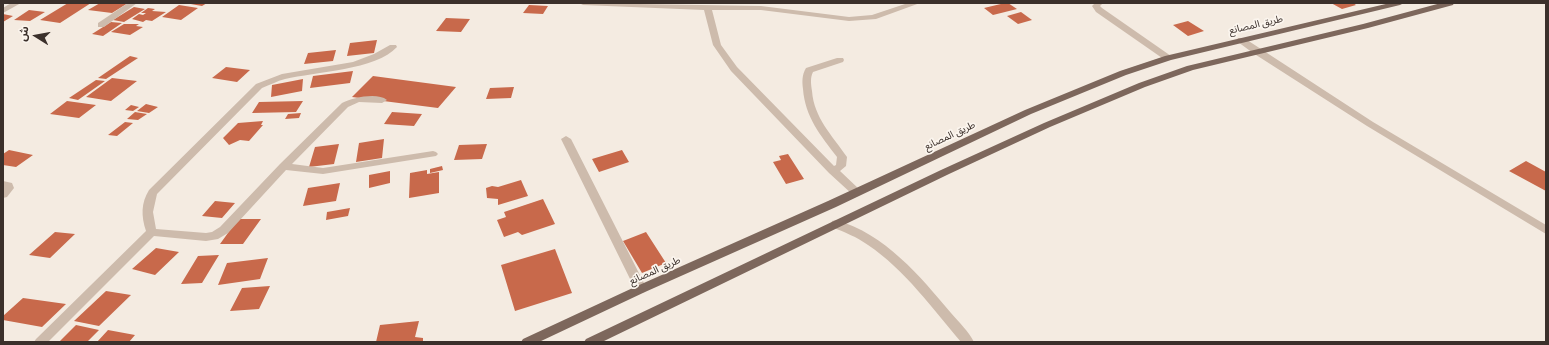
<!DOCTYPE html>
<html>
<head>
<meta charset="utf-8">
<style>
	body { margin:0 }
	#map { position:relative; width:1549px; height:345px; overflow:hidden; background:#f4ebe1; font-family:Signika,"Noto Sans Arabic",sans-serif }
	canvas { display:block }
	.frame { position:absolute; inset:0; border:4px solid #3b302b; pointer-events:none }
	.north { position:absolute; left:16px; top:16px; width:40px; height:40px; -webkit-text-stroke:3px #fbf5ee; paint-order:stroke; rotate:281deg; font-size:11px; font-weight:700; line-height:16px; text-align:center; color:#3b302b }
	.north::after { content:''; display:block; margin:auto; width:14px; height:18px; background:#3b302b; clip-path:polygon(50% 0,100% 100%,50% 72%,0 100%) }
</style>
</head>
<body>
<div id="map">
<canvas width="1549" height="345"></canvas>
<div class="frame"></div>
<div class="north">ش</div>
</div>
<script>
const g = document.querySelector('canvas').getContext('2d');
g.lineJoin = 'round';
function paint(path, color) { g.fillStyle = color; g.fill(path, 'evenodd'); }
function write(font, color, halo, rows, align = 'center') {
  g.font = font + ' Signika,"Noto Sans Arabic",sans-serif'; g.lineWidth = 3.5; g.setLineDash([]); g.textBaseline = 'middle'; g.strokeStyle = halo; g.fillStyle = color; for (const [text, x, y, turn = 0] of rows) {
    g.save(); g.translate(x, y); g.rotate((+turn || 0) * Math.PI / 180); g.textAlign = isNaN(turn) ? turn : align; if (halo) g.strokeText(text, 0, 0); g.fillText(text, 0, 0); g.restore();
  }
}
paint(new Path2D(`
	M68,3H91L60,23L40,20Z
	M100,3H128L112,13L88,10Z
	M185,3H207L202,6Z
	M1005,3H1008L1017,9L993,15L984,8Z
	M1331,3H1353L1356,5L1342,9Z
	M179,5L198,8L181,20L162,17Z
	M529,5L548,6L543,14L523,13Z
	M134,7L145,9L124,22L113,20Z
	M148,8L155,9L152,11L166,12L152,21L146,20L143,22L132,19L139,14L143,15L146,13H141Z
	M29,10L45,12L30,21L14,20Z
	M1021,12L1032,20L1018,24L1007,16Z
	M3,14L13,16L3,22Z
	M446,18L470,19L461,32L436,31Z
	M1188,21L1204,31L1188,36L1173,25Z
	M111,22L122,23L103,36L92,34Z
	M124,24H139L136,26L143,27L130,35L111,32Z
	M377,40L374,53L347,56L350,43Z
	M336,50L333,61L304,64L308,53Z
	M130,56L138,58L106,79L98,78Z
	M226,67L250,70L237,82L212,78Z
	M353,71L350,83L310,88L313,76Z
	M373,76L456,87L438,108L352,97Z
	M112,78L137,81L111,101L86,97Z
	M303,79L302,91L271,97L272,85Z
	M96,80L105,81L78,100L69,98Z
	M514,87L511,98L486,99L490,88Z
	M67,101L96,105L79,118L50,114Z
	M303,101L296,112L252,113L259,102Z
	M146,104L158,107L149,113L137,111Z
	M131,105L139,107L133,111L125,110Z
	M135,112L147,114L138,120L127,119Z
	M392,112L422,114L414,126L384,124Z
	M301,113L299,118L285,119L288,114Z
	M263,121L261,125H263L249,141L240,140L229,145L223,138L238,123Z
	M125,122L133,123L117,136L108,135Z
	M384,139L382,158L356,162L359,143Z
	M339,144L334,164L309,167L315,147Z
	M487,144L482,159L454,160L459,145Z
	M9,150L33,155L16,167L3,165V154Z
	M622,150L629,162L599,172L592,159Z
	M788,154L804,179L786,184L773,162L781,160L779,156Z
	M1526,161L1546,172V191L1509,171Z
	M442,166L443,170L430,173V169Z
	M427,170V174L439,172V193L409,198L410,173Z
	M390,171V183L369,188V175Z
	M521,180L528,196L498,205V199L487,198L486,188L492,186L498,187Z
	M340,183L336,201L303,206L308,188Z
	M543,199L555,224L522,235L518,232L504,237L497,220L506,217L504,212Z
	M215,201L235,203L222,218L202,216Z
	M350,208L348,216L326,220L327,212Z
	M238,219H261L243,244H220Z
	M55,232L75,234L50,258L29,255Z
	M646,232L666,263L642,273L623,241Z
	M156,248L179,252L155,275L132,269Z
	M555,249L572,293L515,311L501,265Z
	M219,255L202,283L181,284L198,256Z
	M268,258L260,279L218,285L227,263Z
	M270,286L259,309L230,311L242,288Z
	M106,291L131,295L99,326L74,321Z
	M23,298L66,304L42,327L3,320V316Z
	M419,321L415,337L423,338V342H376L380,325Z
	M76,325L99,330L87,342H59Z
	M108,330L135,335L129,342H97Z`), '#c8694b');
paint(new Path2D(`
	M11,3H21L3,13V8Z
	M128,3H137L104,27H98V23Z
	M579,3L761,6L849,17L872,15L908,3H920L876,19L849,21L761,10H712L721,45L737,67L834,166L836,165L837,157C821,136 805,117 803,89C802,81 802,75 806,68L837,58H843L844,60L843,62L813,72C810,78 811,84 812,91C814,118 832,135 847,157L846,166L840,171L860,190L861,192L860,194H852L829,173L731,71L713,45L704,10L583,5Z
	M1095,3H1103L1100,6L1102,8L1171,56L1172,58L1171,60H1165L1096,12L1092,6Z
	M1238,38H1244L1373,122L1546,225V234L1367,126L1253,53L1238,42L1237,40Z
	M390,45H396L397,47C376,70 315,72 285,79C277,81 270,85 262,88L157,194L153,212L156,229L206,233L212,232L220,227L280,164L342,103C352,98 377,92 387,100L382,103L359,102L348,107L292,164L323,168L433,151L436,152L438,154L436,156L323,174L286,170L228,233L218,239L206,241L154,236L48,342H34L36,339L146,231C141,216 141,203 149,190L256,84L282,74L353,62L374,54Z
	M566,136L571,139L647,289L645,292L641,293L637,292L635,289L561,139Z
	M3,181L12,183L14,188L7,197L3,198Z
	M836,220C885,234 920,276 951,313C959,322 969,332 974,342H961C932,308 905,270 868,245C857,237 844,232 832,227L831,224L832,221Z`), '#cdbbac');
paint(new Path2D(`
	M1390,3H1404L1400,5L1171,60L1126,75L1031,114L836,207L645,292L539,342H521L523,339L637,286L828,201L1025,110L1120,71L1165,56Z
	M1441,3H1454L1453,5L1368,28L1193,70L1145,87L1050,127L949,174L602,342H584L586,339L941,170L1044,123L1139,83L1187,66L1363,24Z`), '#7d675c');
write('10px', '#3b302b', '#fbf5ee', [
	["طريق المصانع",1256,25,-13],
	["طريق المصانع",950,136,-25],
	["طريق المصانع",655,271,-24]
]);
</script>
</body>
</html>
